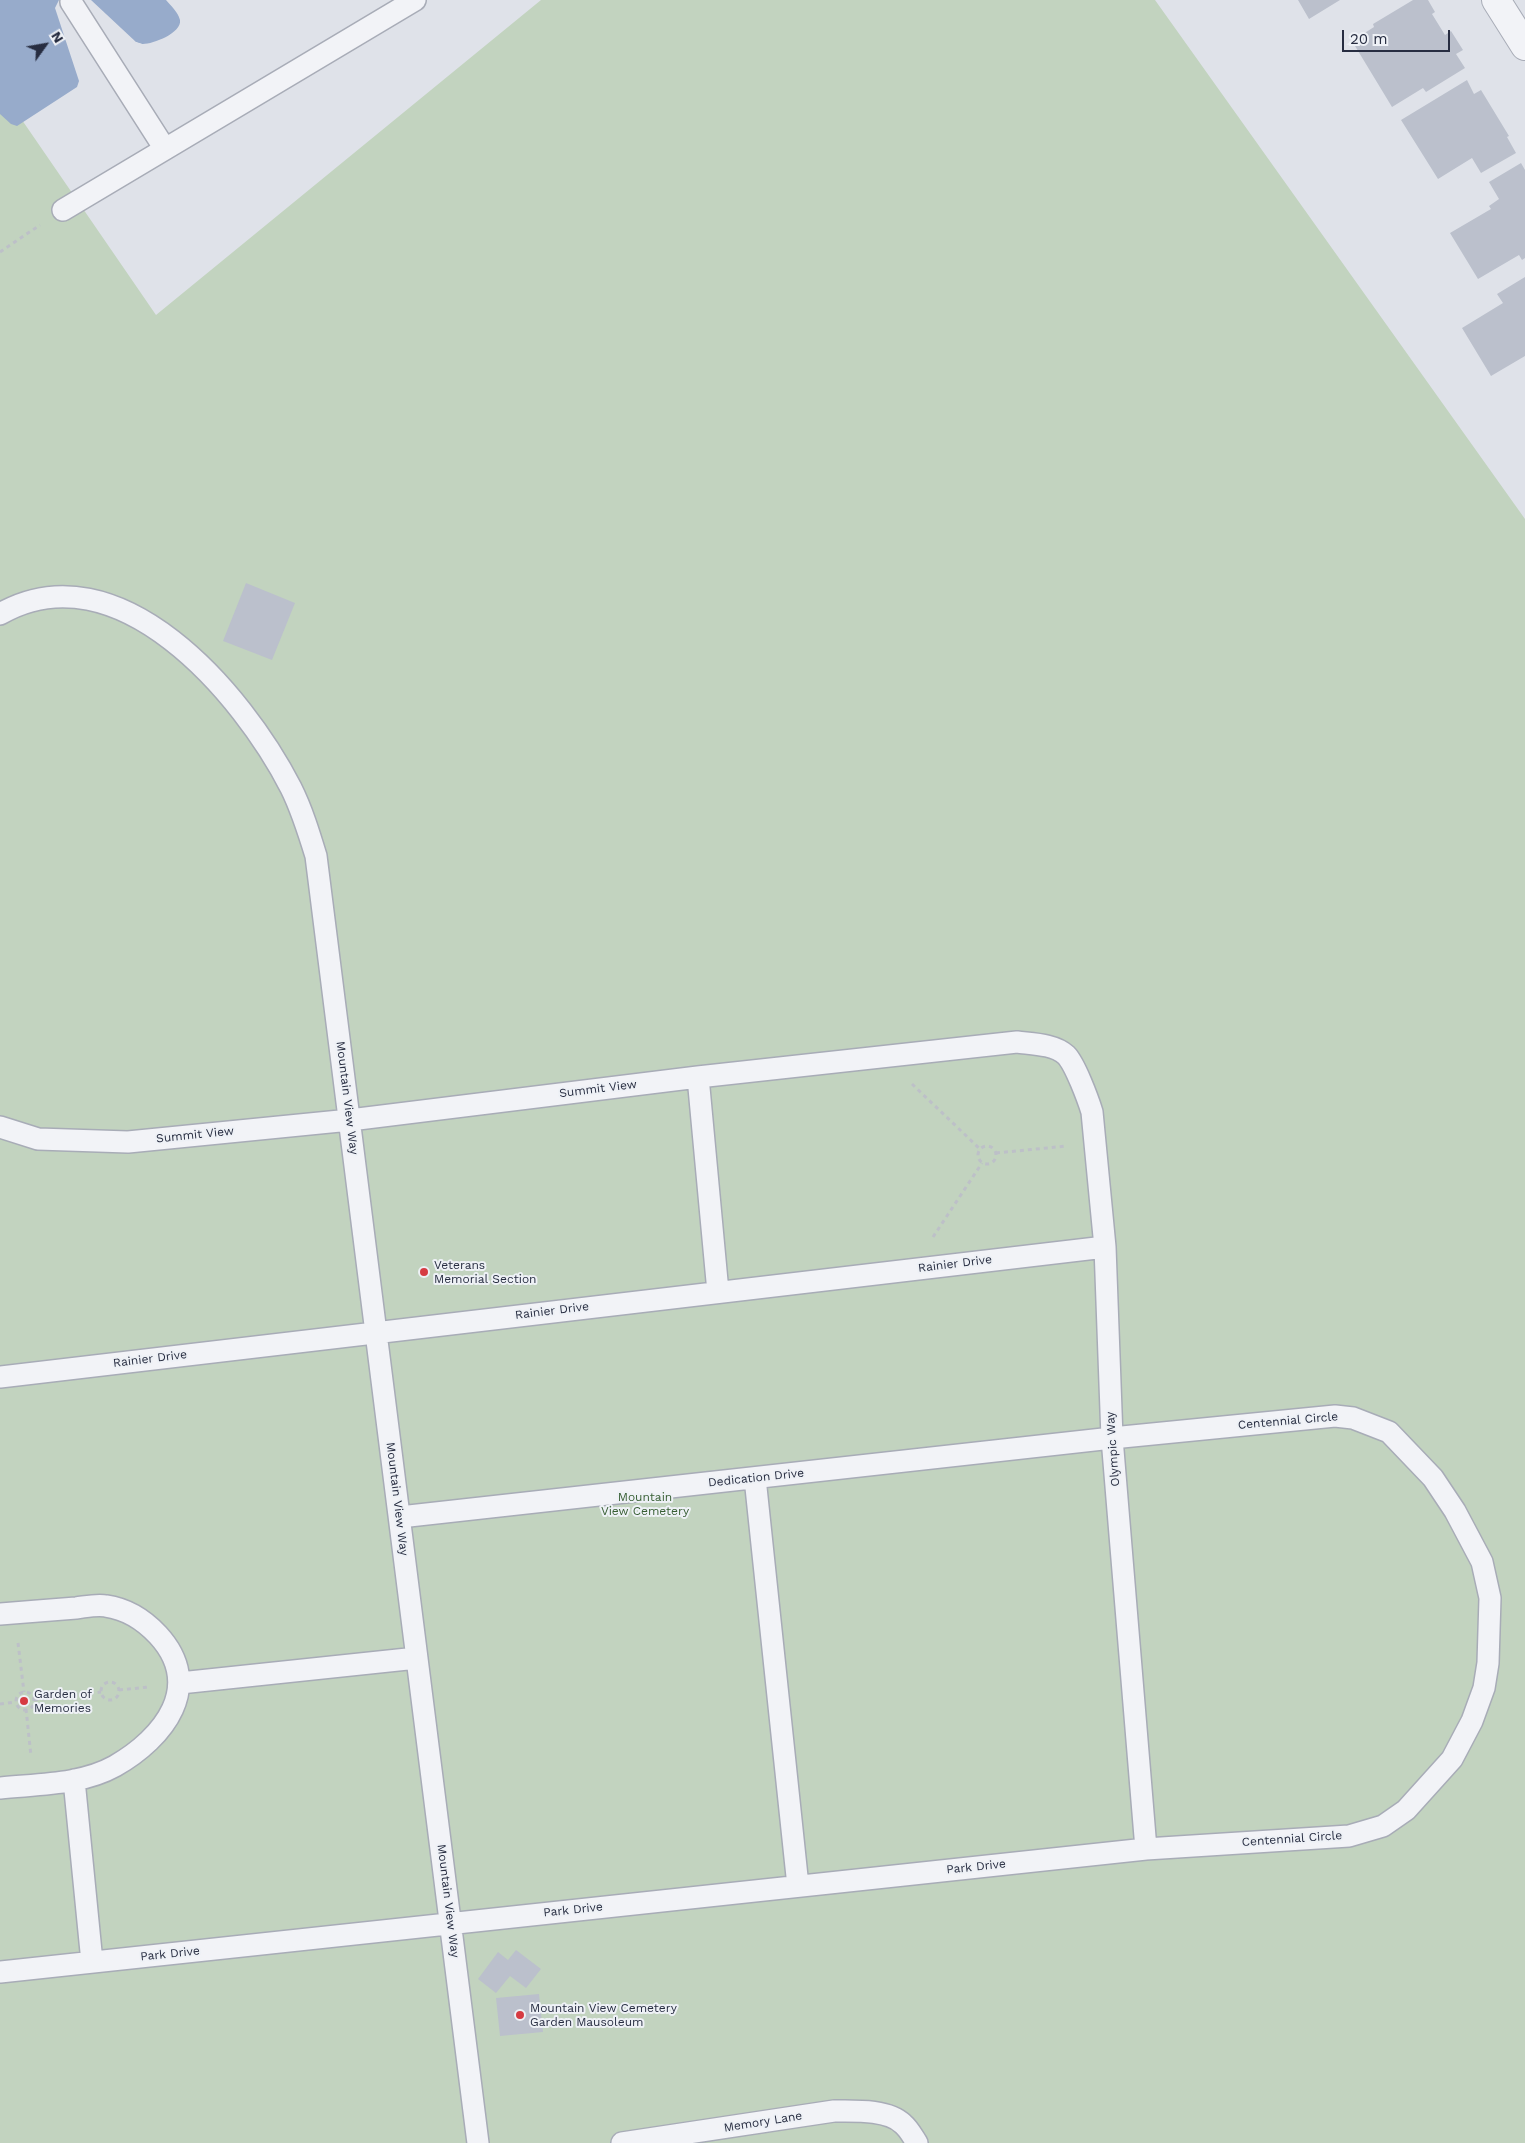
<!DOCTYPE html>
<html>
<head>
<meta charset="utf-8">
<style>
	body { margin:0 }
	#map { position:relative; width:1525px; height:2143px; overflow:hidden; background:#dfe2e9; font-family:"Work Sans",sans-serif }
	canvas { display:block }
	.north { position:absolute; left:20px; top:20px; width:50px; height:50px; -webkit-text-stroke:4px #eef1f6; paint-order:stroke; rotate:58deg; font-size:14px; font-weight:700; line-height:20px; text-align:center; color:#272d41 }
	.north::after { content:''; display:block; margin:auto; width:18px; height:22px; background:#272d41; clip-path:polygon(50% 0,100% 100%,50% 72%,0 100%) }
	.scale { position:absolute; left:1342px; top:30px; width:108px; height:22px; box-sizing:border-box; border:2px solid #272d41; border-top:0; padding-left:6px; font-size:15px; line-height:18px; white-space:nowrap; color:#272d41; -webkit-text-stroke:4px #eef1f6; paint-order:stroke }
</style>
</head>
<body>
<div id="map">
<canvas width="1525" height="2143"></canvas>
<div class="north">N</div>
<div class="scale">20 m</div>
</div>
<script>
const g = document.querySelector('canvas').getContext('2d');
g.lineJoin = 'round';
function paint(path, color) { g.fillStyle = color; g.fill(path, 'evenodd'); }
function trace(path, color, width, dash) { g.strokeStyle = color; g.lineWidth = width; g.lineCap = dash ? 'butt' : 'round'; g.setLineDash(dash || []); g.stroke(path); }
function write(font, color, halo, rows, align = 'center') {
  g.font = font + ' "Work Sans",sans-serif'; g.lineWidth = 4; g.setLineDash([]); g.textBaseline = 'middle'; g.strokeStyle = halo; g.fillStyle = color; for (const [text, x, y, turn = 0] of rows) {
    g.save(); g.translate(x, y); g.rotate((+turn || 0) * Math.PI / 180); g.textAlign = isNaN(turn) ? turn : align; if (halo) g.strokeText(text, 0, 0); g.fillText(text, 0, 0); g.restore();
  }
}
paint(new Path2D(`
	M541,0H1155L1525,519V2143H0V88L156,315Z`), '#c2d3bf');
paint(new Path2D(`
	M0,0H59L55,8L79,81L77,87L17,126L11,124L0,114Z
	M91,0H166C171,6 178,12 180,20C182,33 153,44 143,44C142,44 137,42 136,42Z`), '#97abcb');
paint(new Path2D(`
	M1298,0H1340L1309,19Z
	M1413,0H1428L1435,12L1432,14L1445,35L1451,31L1463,50L1456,54L1465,68L1426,92L1423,88L1392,107L1352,41L1374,27L1373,24Z
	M1467,80L1474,94L1481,90L1509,136L1507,137L1516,153L1481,173L1472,158L1438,179L1401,120Z
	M1521,163L1525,170V258L1522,260L1519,255L1478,279L1450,233L1491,209L1489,206L1499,199L1489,182Z
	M1525,277V356L1491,376L1462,328L1503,303L1497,294Z
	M246,583L295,603L272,660L223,641Z
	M516,1950L541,1969L526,1988L510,1976L496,1993L478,1979L498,1952L508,1960Z
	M539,1994L543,2032L500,2036L496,1998Z`), '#bbc0cc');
const lane = new Path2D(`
	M71,2L165,149
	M63,210L415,0
	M0,614C118,546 243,694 291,788C302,810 309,833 316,856L478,2143
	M698,1077L718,1292
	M0,1127L38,1139L128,1142L350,1120L698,1077L1017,1042C1032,1044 1054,1044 1066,1055C1075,1064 1088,1099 1092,1112L1105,1247L1112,1438L1146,1849
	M0,1377L1105,1247
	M755,1478L798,1886
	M0,1614C25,1612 51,1610 76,1608C85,1607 97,1604 106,1606C127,1609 144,1620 158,1635C205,1686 164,1738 115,1766C81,1785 38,1784 0,1788
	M180,1683L417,1658
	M74,1780L92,1962
	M0,1972L1146,1849L1349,1836L1383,1826L1406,1810L1452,1759L1472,1721L1484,1688L1488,1663L1490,1598L1482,1562L1455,1511L1433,1478L1389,1432L1353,1418L1335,1416L1112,1438L400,1517
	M622,2143L834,2111C853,2111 888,2109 903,2124C909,2129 913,2137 917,2143`);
const street = new Path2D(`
	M1496,0L1525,46`);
trace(lane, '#a8acb7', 24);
trace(street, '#a8acb7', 30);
trace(new Path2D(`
	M0,252L40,225
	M912,1084L980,1149
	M978 1155a9 9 0 1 1 18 0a9 9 0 1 1-18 0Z
	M996,1153L1067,1146
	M933,1237L982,1163
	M18,1643L24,1692
	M101 1691a9 9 0 1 1 18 0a9 9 0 1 1-18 0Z
	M119,1690L149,1687
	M16 1701a9 9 0 1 1 18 0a9 9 0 1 1-18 0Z
	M34,1700L101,1692
	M0,1704L16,1702
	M26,1709L31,1756`), '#bdc0c8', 3, [4, 4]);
trace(lane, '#f2f3f7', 21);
trace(street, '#f2f3f7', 28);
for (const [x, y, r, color] of [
	[424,1272,5,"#d63b42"],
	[24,1701,5,"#d63b42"],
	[520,2015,5,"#d63b42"]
]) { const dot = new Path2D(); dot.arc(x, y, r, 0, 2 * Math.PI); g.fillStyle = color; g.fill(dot); trace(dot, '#eef1f6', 2); }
write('12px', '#272d41', '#eef1f6', [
	["Summit View",598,1089,-7],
	["Mountain View Way",347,1098,83],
	["Summit View",195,1135,-6],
	["Rainier Drive",955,1264,-7],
	["Rainier Drive",552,1311,-7],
	["Rainier Drive",150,1359,-7],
	["Centennial Circle",1288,1421,-5],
	["Olympic Way",1113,1449,-94],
	["Dedication Drive",756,1478,-6],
	["Mountain View Way",397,1499,83],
	["Centennial Circle",1292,1839,-4],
	["Park Drive",976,1867,-6],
	["Mountain View Way",448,1901,83],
	["Park Drive",573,1910,-6],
	["Park Drive",170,1954,-6],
	["Memory Lane",763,2122,-9]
]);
write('12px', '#272d41', '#eef1f6', [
	["Veterans",434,1265],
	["Memorial Section",434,1279],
	["Garden of",34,1694],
	["Memories",34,1708],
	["Mountain View Cemetery",530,2008],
	["Garden Mausoleum",530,2022]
], 'left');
write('12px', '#375e33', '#eef1f6', [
	["Mountain",645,1497],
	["View Cemetery",645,1511]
]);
</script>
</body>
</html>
